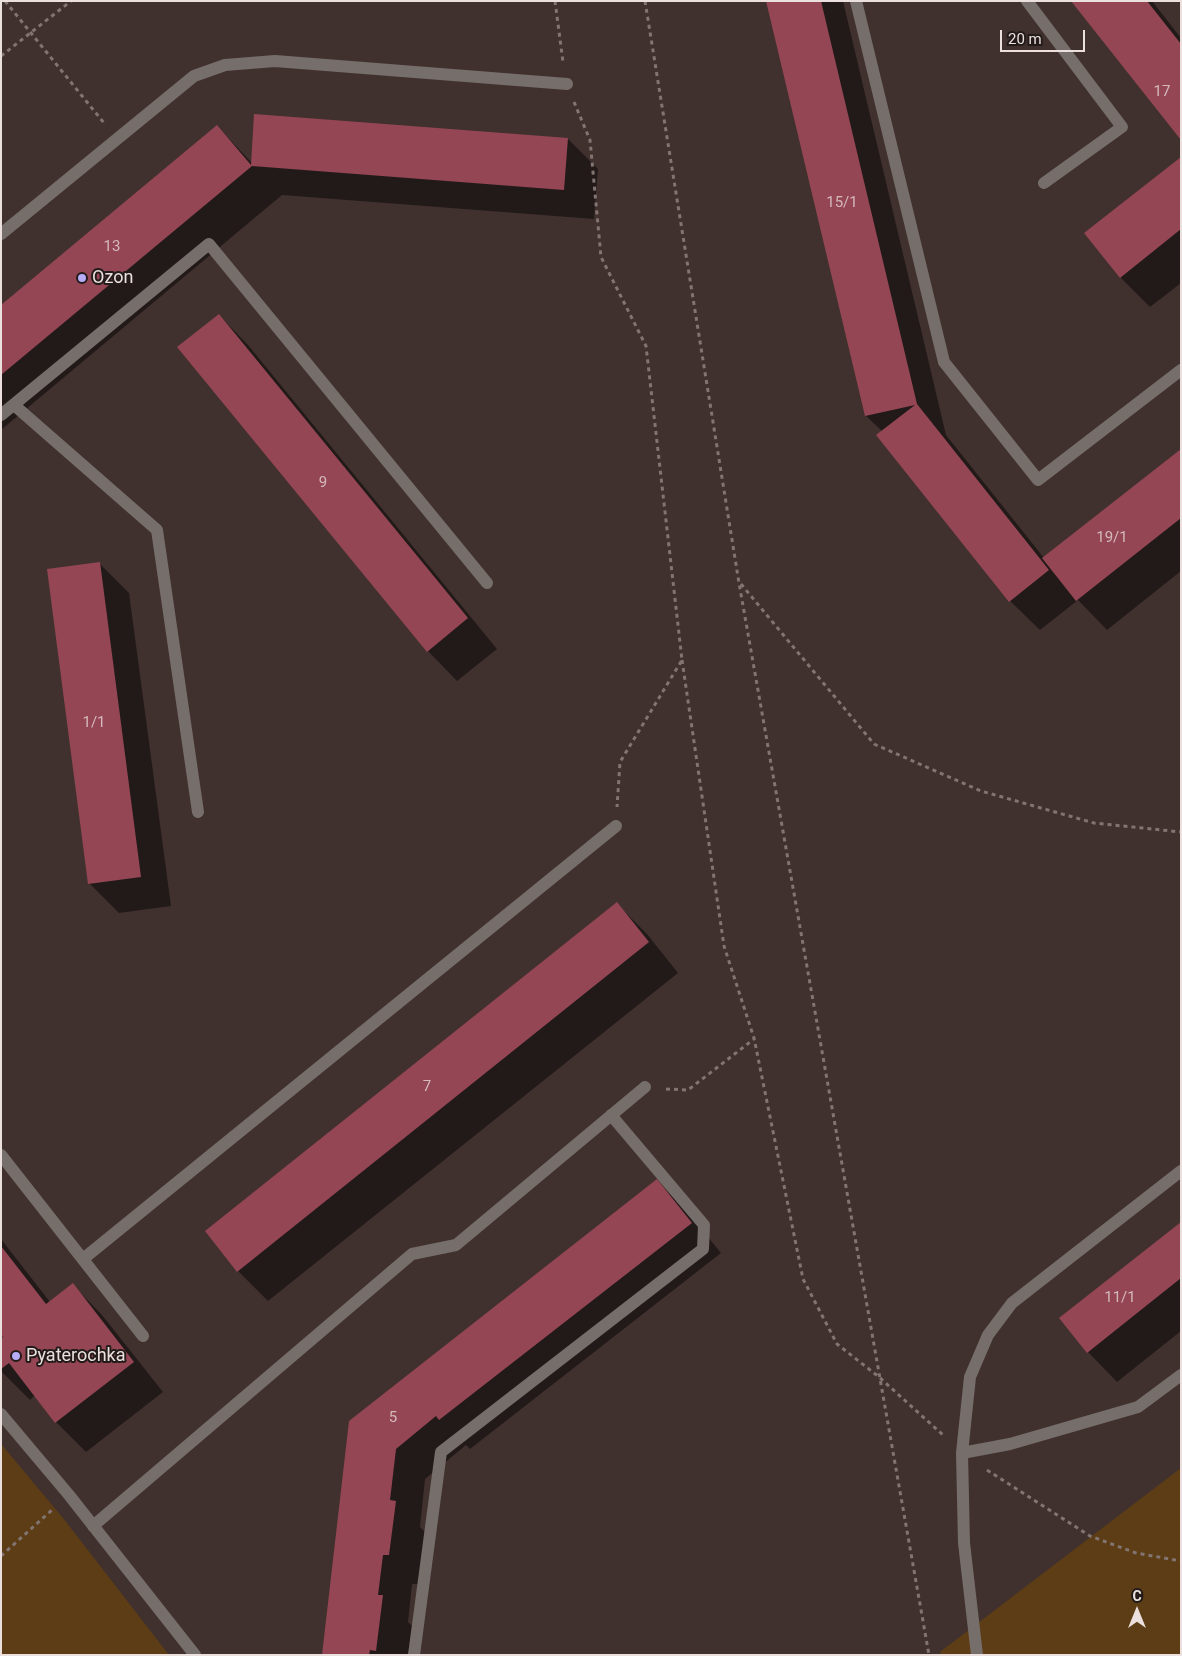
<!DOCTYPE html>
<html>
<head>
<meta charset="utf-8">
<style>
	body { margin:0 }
	#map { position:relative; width:1182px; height:1656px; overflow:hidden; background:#41312e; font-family:Roboto,sans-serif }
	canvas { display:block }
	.frame { position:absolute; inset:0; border:2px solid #ebe0de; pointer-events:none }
	.north { position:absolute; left:1112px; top:1586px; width:50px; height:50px; -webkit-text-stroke:4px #221b19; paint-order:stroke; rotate:0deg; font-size:14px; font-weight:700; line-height:20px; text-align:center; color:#ebe0de }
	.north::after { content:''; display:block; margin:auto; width:18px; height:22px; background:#ebe0de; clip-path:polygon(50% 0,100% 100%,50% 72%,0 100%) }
	.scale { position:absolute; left:1000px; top:30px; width:85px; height:22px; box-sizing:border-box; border:2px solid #ebe0de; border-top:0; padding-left:6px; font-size:15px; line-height:18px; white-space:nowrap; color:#ebe0de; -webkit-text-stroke:4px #221b19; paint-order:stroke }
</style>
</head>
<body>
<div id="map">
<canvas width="1182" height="1656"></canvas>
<div class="frame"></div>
<div class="north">С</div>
<div class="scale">20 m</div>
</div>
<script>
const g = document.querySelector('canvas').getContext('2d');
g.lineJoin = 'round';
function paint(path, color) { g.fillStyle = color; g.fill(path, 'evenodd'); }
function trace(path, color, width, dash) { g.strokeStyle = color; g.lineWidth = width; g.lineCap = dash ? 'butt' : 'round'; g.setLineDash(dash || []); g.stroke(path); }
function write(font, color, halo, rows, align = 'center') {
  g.font = font + ' Roboto,sans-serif'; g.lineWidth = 4; g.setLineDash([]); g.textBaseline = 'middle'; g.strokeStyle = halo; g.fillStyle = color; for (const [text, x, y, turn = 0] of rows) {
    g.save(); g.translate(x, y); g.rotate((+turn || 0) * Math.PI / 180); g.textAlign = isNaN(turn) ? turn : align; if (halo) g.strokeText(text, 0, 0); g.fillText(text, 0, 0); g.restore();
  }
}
paint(new Path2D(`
	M1,1444L63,1518L169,1655H1Z
	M1181,1468V1655H941L940,1652Z`), '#5d3d15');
paint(new Path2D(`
	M767,1H843L946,435L1044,558L1181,450V571L1107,630L1078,600L1040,630L1010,601L883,432L866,416Z
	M1073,1H1152L1181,38V138Z
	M217,126L252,163L568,139L598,169L594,219L282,195L1,430V306Z
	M1181,158V283L1150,307L1120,277Z
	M219,315L248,345L497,649L457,681L428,651Z
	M99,563L129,593L171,906L119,913L89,883Z
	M617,904L647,934L678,973L268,1301L238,1271L207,1232Z
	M657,1181L686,1210L721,1253L470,1449L466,1445L425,1479L420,1527L425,1532L419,1584H412L408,1622L412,1626L408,1655H323L350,1422Z
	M1181,1223V1331L1117,1382L1088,1352Z
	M1,1239L50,1302L73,1285L102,1315L163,1392L86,1452L56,1422L35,1395L30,1400L1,1371V1340L5,1337L1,1332Z`), '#0007');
paint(new Path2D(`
	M766,1H821L917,404L1049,570L1009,602L876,435L915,405L865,416Z
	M1071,1H1147L1181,44V140Z
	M254,114L568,138L564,190L252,166L1,375V305L217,125L251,165Z
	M1181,157V229L1120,278L1084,233Z
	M219,314L468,618L427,652L177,347Z
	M1181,449V518L1076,601L1042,558Z
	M100,562L141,877L88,884L47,569Z
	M617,902L649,942L237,1272L205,1231Z
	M657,1179L692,1223L439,1420L436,1416L396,1449L390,1500L396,1501L389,1555H383L378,1595H383L376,1651L370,1650L369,1655H322L349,1421Z
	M1181,1222V1278L1087,1353L1059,1318Z
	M1,1246L46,1304L73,1283L134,1362L55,1423L9,1363L1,1369V1339L3,1337L1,1334Z`), '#944655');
trace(new Path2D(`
	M5,1L104,123
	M555,1L563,62
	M645,1L739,583L929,1655
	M1,56L71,1
	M574,102L590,140L601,257L646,346L682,660L620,762L617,807
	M741,584L874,744L981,791L1094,823L1181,832
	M682,660L724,946L754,1038L803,1279L837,1344L879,1377L943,1435
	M666,1089L688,1090L754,1039
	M987,1470L1090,1536L1136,1553L1181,1561
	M1,1556L53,1509`), '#827471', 3, [4, 4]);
trace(new Path2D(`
	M856,1L944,362L1038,480L1181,370
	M1027,1L1122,127L1044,183
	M1,234L194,76L225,65L275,61L567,84
	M14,405L157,530L198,812
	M1,415L209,244L487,583
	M1,1155L143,1336
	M83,1259L616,826
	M1,1414L69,1495L195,1655
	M962,1453L970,1377L988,1335L1012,1303L1181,1171
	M93,1526L412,1254L456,1245L645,1087
	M414,1655L441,1452L703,1249L704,1225L611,1115
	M977,1655L964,1543L962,1453L1010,1444L1138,1407L1181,1375`), '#766e6a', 12);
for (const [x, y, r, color] of [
	[82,278,5,"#b8abf7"],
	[16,1356,5,"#b8abf7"]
]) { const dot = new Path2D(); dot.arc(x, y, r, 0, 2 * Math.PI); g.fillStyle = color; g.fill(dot); trace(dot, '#221b19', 2); }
write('15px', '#d5babc', null, [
	["17",1162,92],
	["15/1",842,203],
	["13",112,247],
	["9",323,483],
	["19/1",1112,538],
	["1/1",94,723],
	["7",427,1087],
	["11/1",1120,1298],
	["5",393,1418]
]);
write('18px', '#ebe0de', '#221b19', [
	["Ozon",92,278],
	["Pyaterochka",26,1356]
], 'left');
</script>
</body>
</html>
